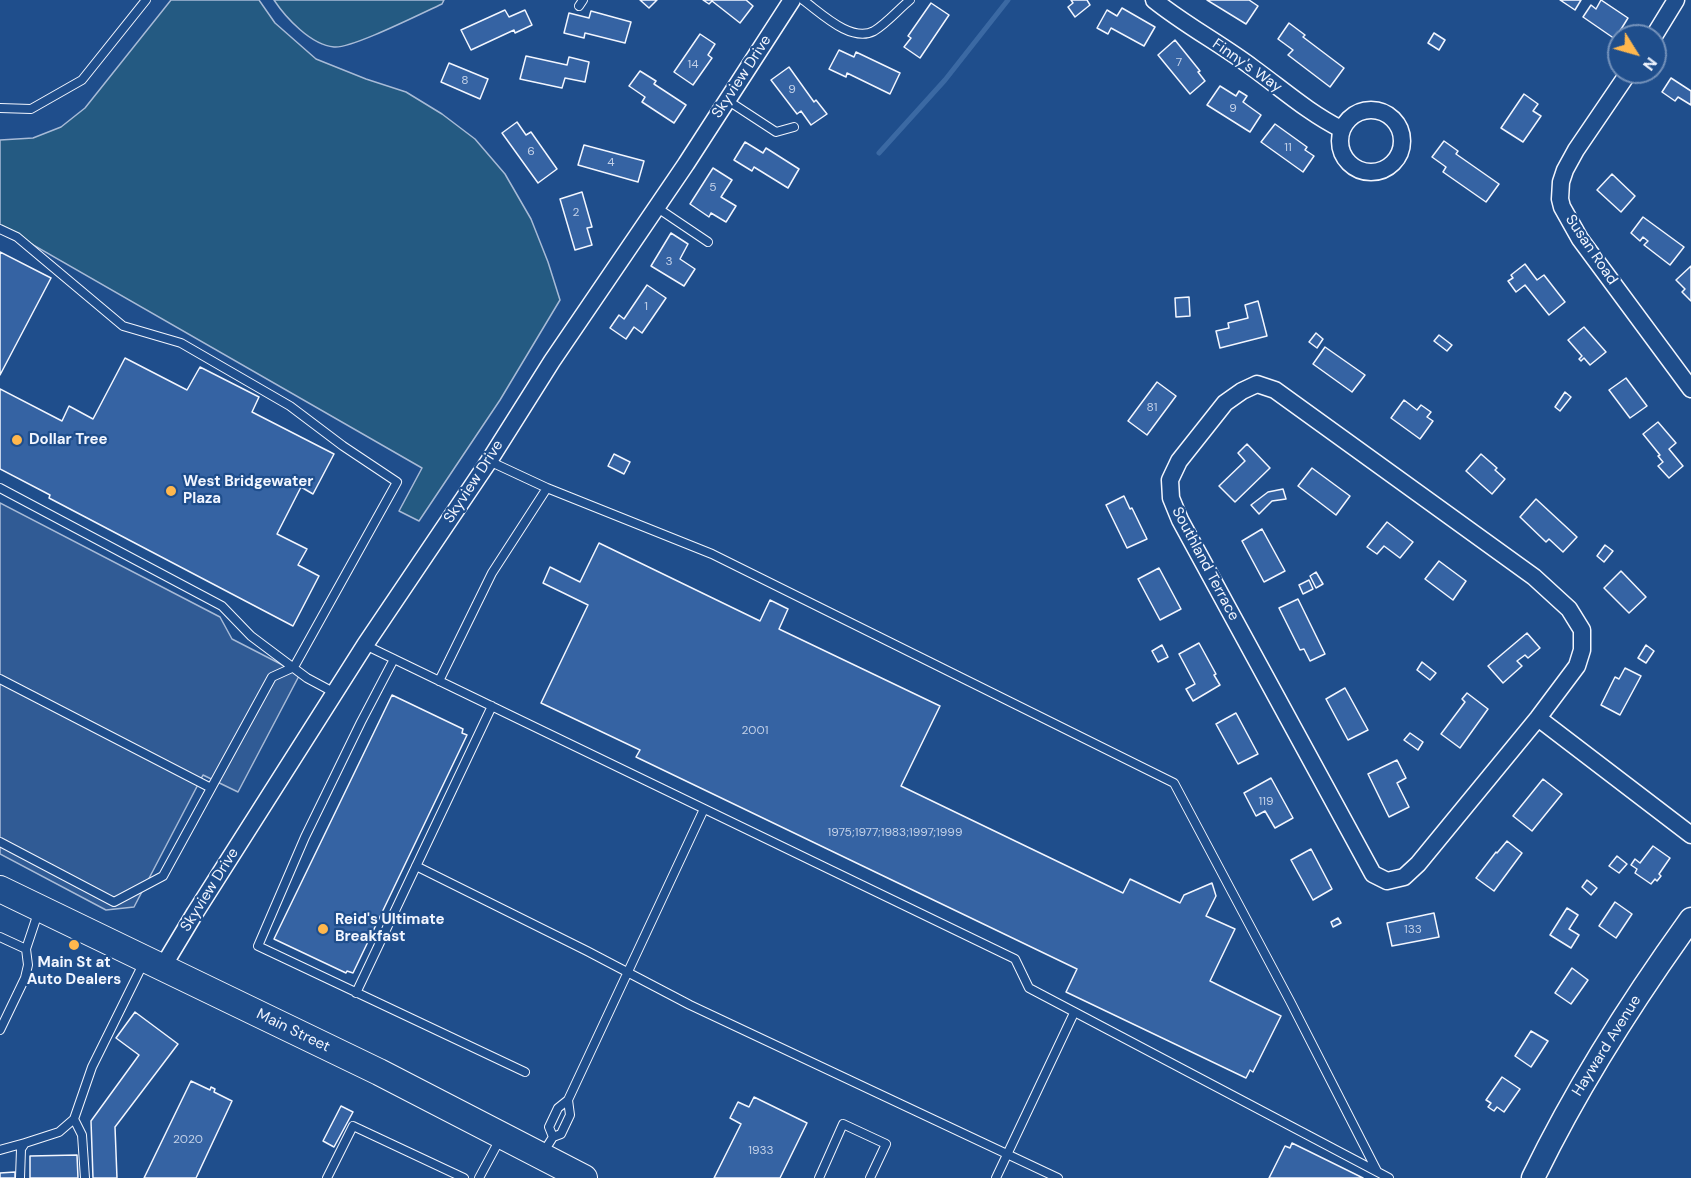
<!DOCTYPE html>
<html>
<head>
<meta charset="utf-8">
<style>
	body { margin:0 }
	#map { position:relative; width:1691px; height:1178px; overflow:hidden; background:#1f4e8c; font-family:"DM Sans",sans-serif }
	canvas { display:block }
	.north { position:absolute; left:1607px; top:24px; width:60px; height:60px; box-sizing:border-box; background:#1f4e8c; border:2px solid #7391ba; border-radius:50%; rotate:127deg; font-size:16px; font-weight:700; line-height:24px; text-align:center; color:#f2f6ff }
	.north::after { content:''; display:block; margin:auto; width:21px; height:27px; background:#ffb74d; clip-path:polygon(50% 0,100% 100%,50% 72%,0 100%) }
</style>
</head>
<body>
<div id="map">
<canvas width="1691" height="1178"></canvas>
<div class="north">N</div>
</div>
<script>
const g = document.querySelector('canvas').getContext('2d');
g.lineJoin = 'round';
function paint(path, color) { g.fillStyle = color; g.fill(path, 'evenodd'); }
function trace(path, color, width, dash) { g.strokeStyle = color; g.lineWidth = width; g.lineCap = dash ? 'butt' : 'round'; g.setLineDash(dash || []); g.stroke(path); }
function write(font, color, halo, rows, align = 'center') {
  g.font = font + ' "DM Sans",sans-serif'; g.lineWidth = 4.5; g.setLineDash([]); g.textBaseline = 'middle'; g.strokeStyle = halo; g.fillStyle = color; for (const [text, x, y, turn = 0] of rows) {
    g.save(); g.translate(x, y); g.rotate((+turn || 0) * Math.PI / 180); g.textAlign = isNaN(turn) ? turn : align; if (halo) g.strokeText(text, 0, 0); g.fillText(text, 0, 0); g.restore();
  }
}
const green = new Path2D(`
	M171,0H259L275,23L316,59L366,79L406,92L442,114L475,139L505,174L531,219L548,262L560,300L500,400L419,521L399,511L422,468L0,226V140L33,138L61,127L85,108Z
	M274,0H444L442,4C422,13 351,49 334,47C311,45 286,18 274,0Z`);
paint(green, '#245a82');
trace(green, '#a8bbd7', 1.5);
const parking = new Path2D(`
	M0,503L220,617L232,639L300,674L238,792L203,775L134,907L106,910L0,854Z`);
paint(parking, '#305b95');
trace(parking, '#a8bbd7', 1.5);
trace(new Path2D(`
	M879,153L945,80L1008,0`), '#3b69a3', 5);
const building = new Path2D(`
	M640,0H657L649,8Z
	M703,0H746L753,6L740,23L712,1L709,4Z
	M1071,0H1087L1090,5L1075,17L1068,7L1073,3Z
	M1207,0H1249L1258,6L1246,24Z
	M1560,0H1581L1575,10Z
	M1601,0L1628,18L1615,39L1583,17L1591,5L1596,9Z
	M931,3L949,15L920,58L904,47L911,38L908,36Z
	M1122,8L1155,27L1144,46L1111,28L1108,34L1097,28L1107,10L1117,16Z
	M505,10L509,17L525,10L532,25L515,33L514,30L471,50L461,30Z
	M591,11L631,22L625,43L585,33L584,38L564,33L569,13L589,18Z
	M1289,23L1305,35L1303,37L1344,68L1330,87L1288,55L1293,50L1278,39Z
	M1434,33L1445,40L1439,50L1428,43Z
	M700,34L715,44L708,55L712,58L693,85L674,72Z
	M1175,40L1200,71L1198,72L1205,81L1190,94L1158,55Z
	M839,50L854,57L856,52L900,73L890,94L847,73L846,77L829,69Z
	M526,56L567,65L569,57L589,62L585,82L565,78L562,88L520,79Z
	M449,63L488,79L480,99L441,82Z
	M789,67L814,102L816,100L827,114L811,125L801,111L797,114L771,80Z
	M640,71L656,81L654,84L686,105L674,123L642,102L645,97L629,86Z
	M1671,78L1691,91V105L1678,97L1675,101L1662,92Z
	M1220,86L1236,96L1239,91L1247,96L1243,102L1261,115L1250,132L1207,105Z
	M1524,94L1538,104L1533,111L1541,116L1523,142L1501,128Z
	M517,122L526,135L531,132L557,169L538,183L502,133Z
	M1275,124L1307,147L1305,150L1314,156L1303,172L1261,142Z
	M1444,141L1458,151L1456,154L1499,184L1486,202L1443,172L1446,167L1432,157Z
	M745,142L763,153L766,148L799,169L788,188L754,167L752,171L734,160Z
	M584,145L644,161L638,182L578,165Z
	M713,168L732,180L721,197L736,206L726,222L711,213L709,217L690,204Z
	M1612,174L1635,196L1621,212L1597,190Z
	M582,192L592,227L587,228L592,245L575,250L560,199Z
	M1643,217L1684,247L1670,265L1644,245L1648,241L1643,237L1640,241L1631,233Z
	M671,233L688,244L680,259L695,269L684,286L651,266Z
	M0,252L51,278L0,375Z
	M1525,264L1537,280L1544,275L1565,302L1549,315L1525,285L1516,292L1508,281L1513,278L1511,275Z
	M1691,266V301L1682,292L1685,289L1676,280Z
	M647,285L666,298L642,333L634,327L626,339L610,328L619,315L624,319Z
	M1189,297L1190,316L1176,317L1175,298Z
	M1258,301L1267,336L1220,348L1216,331L1229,328L1228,323L1248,318L1245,305Z
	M1584,327L1606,352L1590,365L1584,358L1581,361L1579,359L1582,356L1568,340Z
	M1316,333L1323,339L1317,348L1309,342Z
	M1439,335L1452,345L1447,351L1434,341Z
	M1325,347L1365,375L1352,392L1313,364Z
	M125,358L187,390L200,367L259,397L252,412L334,454L313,494L301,487L277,534L307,549L298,565L319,576L293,626L49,498L50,495L0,469V389L62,421L69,406L93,419Z
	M1626,378L1647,406L1630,418L1609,390Z
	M1157,382L1176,396L1147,435L1128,421Z
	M1565,392L1571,397L1560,411L1555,407Z
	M1404,400L1417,410L1421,405L1431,412L1427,417L1433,421L1420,439L1391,418Z
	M1658,422L1676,443L1669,449L1683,466L1669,478L1658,466L1663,462L1658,456L1660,455L1643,434Z
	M1247,444L1270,468L1235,502L1219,486L1245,461L1238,453Z
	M614,454L630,462L624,474L608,466Z
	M1481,454L1497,468L1495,470L1505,479L1492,494L1466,471Z
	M1312,468L1350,496L1336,515L1298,486Z
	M1283,489L1286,499L1272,501L1259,514L1251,505L1268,492Z
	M1124,496L1130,509L1132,508L1147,539L1127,548L1106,505Z
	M1536,499L1577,537L1563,552L1549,539L1546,542L1520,517Z
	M1387,522L1413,542L1400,558L1384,546L1377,554L1367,547Z
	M1262,529L1285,571L1264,582L1242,541Z
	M599,543L760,621L770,600L788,609L779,629L940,706L901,786L1123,893L1130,879L1180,903L1184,895L1212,883L1216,896L1206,916L1235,929L1210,981L1281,1016L1253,1072L1250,1070L1246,1078L1066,992L1077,969L636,757L640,750L541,703L588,605L543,583L550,567L580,582Z
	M1605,545L1613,551L1604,562L1597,556Z
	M1439,561L1466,581L1453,600L1425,579Z
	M1159,568L1181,609L1160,620L1138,579Z
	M1621,571L1646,597L1629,613L1604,588Z
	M1316,572L1323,584L1316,588L1310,576Z
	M1309,580L1313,589L1303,594L1299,585Z
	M1298,599L1325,654L1310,661L1304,649L1300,650L1279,608Z
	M1527,633L1540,648L1528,658L1525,655L1517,661L1522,666L1503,683L1488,666Z
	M1199,643L1216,674L1214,675L1220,685L1193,701L1186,689L1195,684L1179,654Z
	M1162,645L1168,657L1158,662L1152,651Z
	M1646,645L1654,651L1646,663L1638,658Z
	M1422,662L1436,673L1430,680L1417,670Z
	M1625,668L1641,676L1620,715L1601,705L1615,677L1619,679Z
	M1345,688L1368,730L1348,740L1326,699Z
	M1467,693L1488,709L1460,748L1441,734L1465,702L1462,699Z
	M392,695L463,729L462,733L467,735L353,973L347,971L346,973L274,939Z
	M1236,713L1258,754L1238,764L1216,724Z
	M1410,733L1423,742L1418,750L1404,740Z
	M1397,760L1406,778L1397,783L1409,807L1389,817L1368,774Z
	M1271,778L1293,818L1275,828L1265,811L1256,816L1244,793Z
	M1543,779L1562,794L1532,831L1513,816Z
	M1507,841L1522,853L1494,891L1476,878L1496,852L1497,853Z
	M1653,846L1670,858L1659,874L1661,876L1657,881L1655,879L1651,884L1635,873L1637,869L1631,865L1635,859L1640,863Z
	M1311,849L1332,889L1313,900L1291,860Z
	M1617,856L1627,864L1619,873L1609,866Z
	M1587,880L1597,888L1591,895L1582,887Z
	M1615,902L1632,914L1616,938L1599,926Z
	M1567,908L1578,915L1569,929L1579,935L1571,948L1550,935Z
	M1434,913L1439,937L1392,946L1387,923Z
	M1338,918L1341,923L1333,927L1331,922Z
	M1572,968L1588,980L1571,1004L1555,993Z
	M135,1012L178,1044L115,1127L117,1178H93L91,1121L139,1055L116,1038Z
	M1531,1031L1548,1041L1531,1067L1515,1056Z
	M1502,1077L1520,1089L1504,1112L1497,1107L1494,1111L1488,1107L1491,1103L1486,1100Z
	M191,1081L210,1090L211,1087L215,1089L214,1092L232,1101L196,1178H144Z
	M754,1097L807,1123L780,1178H714L741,1124L730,1118L738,1102L749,1107Z
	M341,1106L353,1112L334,1147L323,1141Z
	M1292,1143L1363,1178H1269L1285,1146L1290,1148Z
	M77,1155L78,1178H30V1156Z
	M15,1172V1178H0V1173Z`);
paint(building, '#3563a3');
trace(building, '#f2f6ff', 1.5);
const lane = new Path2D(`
	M803,0C821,13 851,43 874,31C886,24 899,9 910,0
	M579,6L583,0
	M727,100L776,132L794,127
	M0,108L31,109L82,80L146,0
	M656,207L708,242
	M0,229L17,237L123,326L181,343L290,406L343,446L397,482L294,667L272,677L163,876L114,902L0,842
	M489,461L547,488L712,554L1174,783L1290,1001L1377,1171
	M0,488L222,606L251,636L307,678L335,693
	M365,645L1015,959L1029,988L1389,1178
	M394,659L361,722L305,837L258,946L525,1072
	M0,679L211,788
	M439,681L492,573L547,488
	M416,866L587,951L690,1005L1058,1178
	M0,937L26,949
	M356,993L492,706
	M0,1030L25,978L28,965L26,949L39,910
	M74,1119L82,1135L85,1178
	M553,1137L549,1127L558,1108L568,1100L704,809
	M0,1150L25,1143
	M543,1153L553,1137L561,1134L570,1115L568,1100
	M20,1178L21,1149L25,1143L59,1132L74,1119L92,1067L144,962
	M327,1178L353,1126L464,1178
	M479,1178L500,1139
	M819,1178L843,1124L886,1144L870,1178
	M996,1178L1074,1013`);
const street = new Path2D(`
	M1154,0C1185,25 1221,44 1253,68C1282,89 1309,113 1341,129
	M1654,36L1676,0
	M1629,72L1576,150L1565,170L1561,182L1560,199L1562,207L1580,239L1691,389
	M1340 141a31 31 0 1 1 62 0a31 31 0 1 1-62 0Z
	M1257,384L1275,390L1534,577L1569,609L1582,630V650L1577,666L1538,718L1418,864L1404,877L1387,881L1373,874L1180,520L1171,498L1170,480L1179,461L1225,403L1242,391Z
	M1538,718L1691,835
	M162,968L195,913L365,645L489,461L552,361L686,164L792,0`);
const secondary = new Path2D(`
	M1533,1178C1577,1087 1632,1001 1691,919`);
const primary = new Path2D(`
	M0,889L379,1072L584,1178`);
trace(lane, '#f2f6ff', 10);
trace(street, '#f2f6ff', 19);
trace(secondary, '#f2f6ff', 25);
trace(primary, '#f2f6ff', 28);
trace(lane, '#1f4e8c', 8);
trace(street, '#1f4e8c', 16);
trace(secondary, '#1f4e8c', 22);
trace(primary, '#1f4e8c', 26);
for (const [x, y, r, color] of [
	[17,440,6,"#ffb74d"],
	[171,491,6,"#ffb74d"],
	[323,929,6,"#ffb74d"],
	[74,945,6,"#ffb74d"]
]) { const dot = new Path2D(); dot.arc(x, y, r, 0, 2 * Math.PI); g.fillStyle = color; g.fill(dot); trace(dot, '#1f4e8c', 2); }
write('12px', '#c3d1e8', null, [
	["7",1179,63],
	["14",693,65],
	["8",465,81],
	["9",792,90],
	["9",1233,109],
	["11",1288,148],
	["6",531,152],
	["4",611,163],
	["5",713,188],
	["2",576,213],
	["3",669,262],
	["1",646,307],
	["81",1152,408],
	["2001",755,731],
	["119",1266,802],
	["1975;1977;1983;1997;1999",895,833],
	["133",1413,930],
	["2020",188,1140],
	["1933",761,1151]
]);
write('15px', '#f2f6ff', '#1f4e8c', [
	["Finny's Way",1247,66,35],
	["Skyview Drive",742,77,-57],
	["Susan Road",1591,250,56],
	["Skyview Drive",474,482,-57],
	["Southland Terrace",1205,564,62],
	["Skyview Drive",210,890,-58],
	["Main Street",293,1031,26],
	["Hayward Avenue",1607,1046,-58]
]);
write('bold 15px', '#f2f6ff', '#1f4e8c', [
	["Dollar Tree",29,440],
	["West Bridgewater",183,482],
	["Plaza",183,499],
	["Reid's Ultimate",335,920],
	["Breakfast",335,937],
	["Main St at",74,963,"center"],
	["Auto Dealers",74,980,"center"]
], 'left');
</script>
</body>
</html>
